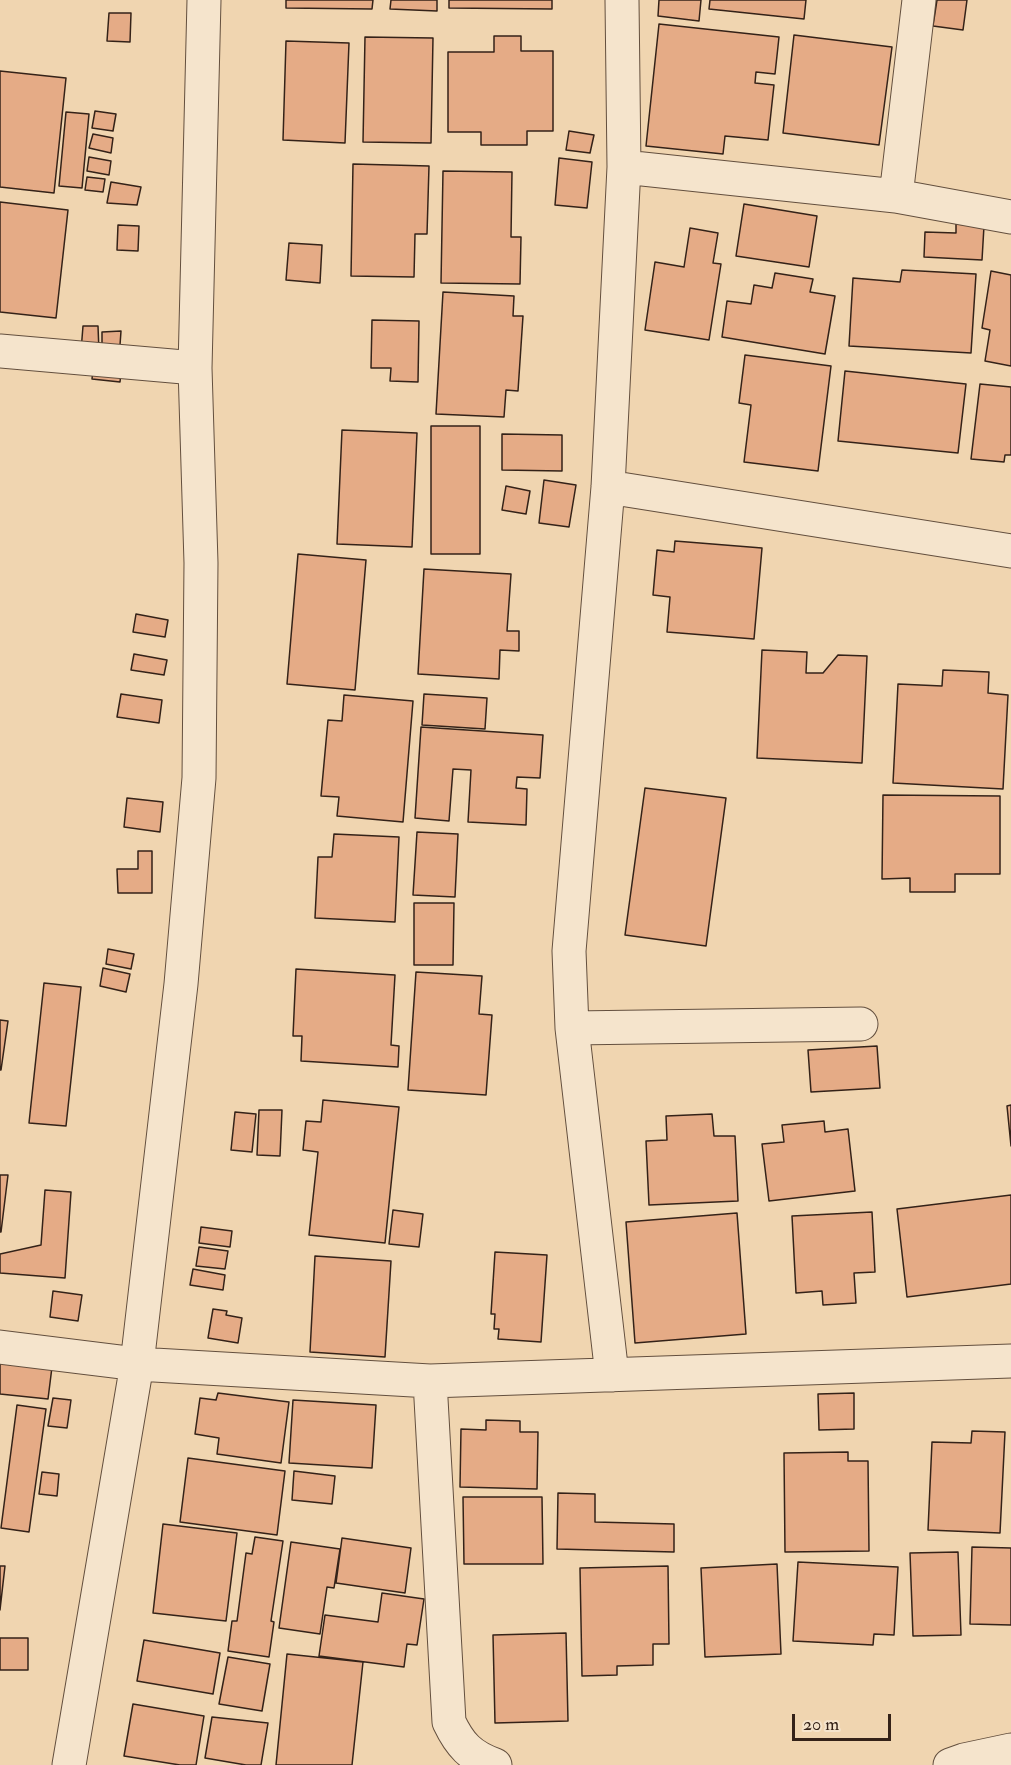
<!DOCTYPE html>
<html>
<head>
<meta charset="utf-8">
<style>
	body { margin:0 }
	#map { position:relative; width:1011px; height:1765px; overflow:hidden; background:#f0d5b0; font-family:"IM FELL Double Pica",serif }
	canvas { display:block }
	.scale { position:absolute; left:792px; top:1714px; width:99px; height:27px; box-sizing:border-box; border:3px solid #342218; border-top:0; padding-left:8px; font-size:18px; line-height:21px; white-space:nowrap; color:#342218; -webkit-text-stroke:4px #f5e4cc; paint-order:stroke }
</style>
</head>
<body>
<div id="map">
<canvas width="1011" height="1765"></canvas>
<div class="scale">20 m</div>
</div>
<script>
const g = document.querySelector('canvas').getContext('2d');
g.lineJoin = 'round';
function paint(path, color) { g.fillStyle = color; g.fill(path, 'evenodd'); }
function trace(path, color, width, dash) { g.strokeStyle = color; g.lineWidth = width; g.lineCap = dash ? 'butt' : 'round'; g.setLineDash(dash || []); g.stroke(path); }
const building = new Path2D(`
	M286,0H373L372,9L286,8Z
	M391,0H437V11L390,9Z
	M449,0H552V9L449,8Z
	M659,0H701L699,21L658,16Z
	M710,0H806L804,19L709,9Z
	M937,0H967L963,30L933,26Z
	M109,13H131L130,42L107,41Z
	M659,24L779,37L775,74L756,72L755,83L774,85L768,140L725,136L723,154L646,146Z
	M794,35L892,47L879,145L783,133Z
	M494,36H521V51H553V131H527V145H481V132H448V52H494Z
	M365,37L433,38L431,143L363,142Z
	M286,41L349,43L345,143L283,140Z
	M0,71L66,78L54,193L0,187Z
	M95,111L116,114L113,131L92,128Z
	M66,112L89,114L82,188L59,186Z
	M569,131L594,135L590,153L566,150Z
	M93,134L113,138L111,153L89,148Z
	M89,157L111,161L109,175L87,171Z
	M559,158L592,162L587,208L555,205Z
	M353,164L429,166L427,234H415L414,277L351,276Z
	M443,171L512,172L511,237H521L520,284L441,283Z
	M87,177L105,179L103,192L85,190Z
	M111,182L141,187L137,205L107,203Z
	M0,202L68,210L56,318L0,312Z
	M744,204L817,216L809,267L736,256Z
	M956,224L984,226L982,260L924,257L925,232L956,233Z
	M118,225L139,226L138,251L117,250Z
	M690,228L718,233L713,263L721,264L709,340L645,330L655,262L684,267Z
	M289,243L322,245L320,283L286,280Z
	M902,270L976,274L971,353L849,346L853,278L900,282Z
	M991,271L1011,275V366L985,361L990,330L982,328Z
	M775,273L813,279L810,292L835,296L825,354L722,337L727,301L751,304L754,285L772,288Z
	M443,292L514,296L513,316H523L518,391L506,390L504,417L436,414Z
	M372,320L419,321L418,382L390,381L391,368H371Z
	M83,326H98L99,352L81,351Z
	M121,331L120,345L102,347V332Z
	M745,355L831,366L818,471L744,462L751,405L739,403Z
	M94,361L122,364L120,382L92,379Z
	M845,371L966,384L958,453L838,441Z
	M980,384L1011,387V455H1005L1004,462L971,459Z
	M431,426H480V554H431Z
	M342,430L417,433L412,547L337,544Z
	M502,434L562,435V471L502,470Z
	M544,480L576,485L569,527L539,523Z
	M506,486L530,491L526,514L502,510Z
	M675,541L762,548L754,639L667,632L670,597L653,595L657,550L674,552Z
	M298,554L366,560L355,690L287,684Z
	M424,569L511,574L507,631H519V651L500,650L499,679L418,674Z
	M136,614L168,620L165,637L133,632Z
	M762,650L807,652L806,673H823L838,655L867,656L862,763L757,758Z
	M134,654L167,660L164,675L131,670Z
	M943,670L989,672L988,693L1008,695L1003,789L893,783L898,684L942,686Z
	M121,694L162,700L159,723L117,717Z
	M424,694L487,698L485,729L422,725Z
	M344,695L413,701L403,822L337,816L339,797L321,796L328,720L342,721Z
	M421,727L543,735L540,778L517,777L516,788L527,789L526,825L468,822L471,770L453,769L449,821L415,818Z
	M645,788L726,798L706,946L625,935Z
	M883,795L1000,796V874H955V892H910V878L882,879Z
	M127,798L163,802L160,832L124,827Z
	M417,832L458,834L455,897L413,895Z
	M334,834L399,837L395,922L315,918L318,857H332Z
	M138,851H152V893H118L117,869H138Z
	M414,903H454L453,965H414Z
	M108,949L134,954L131,969L106,964Z
	M103,968L130,974L126,992L100,986Z
	M296,969L395,975L391,1045L399,1046L398,1067L301,1061L302,1036H293Z
	M416,972L482,976L479,1014L492,1015L486,1095L408,1090Z
	M44,983L81,987L66,1126L29,1123Z
	M0,1020L8,1021L1,1070H0Z
	M877,1046L880,1088L811,1092L808,1050Z
	M323,1100L399,1107L385,1243L309,1235L318,1152L303,1150L306,1121L321,1122Z
	M1011,1105V1146L1007,1106Z
	M259,1110H282L280,1156L257,1155Z
	M235,1112L256,1114L252,1152L231,1150Z
	M712,1114L714,1136H735L738,1201L649,1205L646,1141L667,1140L666,1116Z
	M824,1121L825,1132L848,1129L855,1191L769,1201L762,1144L784,1142L782,1125Z
	M0,1175H8L1,1232H0Z
	M45,1190L71,1192L65,1278L0,1273V1254L41,1245Z
	M1011,1195V1284L907,1297L897,1209Z
	M393,1210L423,1214L419,1247L389,1244Z
	M872,1212L875,1272L854,1273L856,1303L823,1305L822,1291L796,1293L792,1216Z
	M737,1213L746,1334L635,1343L626,1222Z
	M201,1227L232,1231L230,1247L199,1243Z
	M199,1247L228,1251L225,1269L196,1266Z
	M495,1252L547,1255L541,1342L498,1339L499,1329H494L495,1314H491Z
	M315,1256L391,1261L385,1357L310,1352Z
	M193,1269L225,1275L223,1290L190,1285Z
	M53,1291L82,1295L78,1321L50,1317Z
	M213,1309L227,1311L226,1315L242,1318L238,1343L208,1338Z
	M0,1362L52,1367L48,1399L0,1394Z
	M218,1393L289,1402L281,1463L217,1454L219,1438L195,1434L200,1398L216,1400Z
	M854,1393V1429L819,1430L818,1394Z
	M53,1398L71,1400L67,1428L48,1426Z
	M293,1400L376,1405L372,1468L289,1463Z
	M17,1405L46,1409L29,1532L1,1528Z
	M486,1420L520,1421V1432H538L537,1489L460,1487L461,1429L486,1430Z
	M972,1431L1005,1432L1000,1533L928,1530L932,1442L971,1443Z
	M848,1452V1461H868L869,1551L785,1552L784,1453Z
	M188,1458L285,1471L277,1535L180,1522Z
	M294,1471L335,1476L332,1504L292,1500Z
	M42,1472L59,1474L57,1496L39,1494Z
	M558,1493L595,1494V1522L674,1524V1552L557,1549Z
	M463,1497H542L543,1564H464Z
	M163,1524L237,1533L226,1621L153,1613Z
	M255,1537L283,1541L271,1621L274,1622L269,1657L228,1651L232,1621H237L246,1553L252,1554Z
	M342,1538L411,1548L405,1593L336,1583Z
	M291,1542L340,1549L334,1588L327,1587L320,1634L279,1628Z
	M972,1547L1011,1548V1625L970,1624Z
	M958,1552L961,1635L913,1636L910,1553Z
	M798,1562L898,1567L894,1635L874,1634L873,1645L793,1641Z
	M777,1564L781,1654L705,1657L701,1568Z
	M0,1566H5L0,1610Z
	M668,1566L669,1644H653V1665L617,1666V1675L582,1676L580,1568Z
	M382,1593L424,1599L417,1645L407,1644L404,1667L319,1656L325,1615L378,1622Z
	M566,1633L568,1721L495,1723L493,1635Z
	M0,1638H28V1670H0Z
	M144,1640L220,1653L213,1694L137,1681Z
	M287,1654L363,1662L352,1765H276Z
	M228,1657L270,1664L262,1711L219,1704Z
	M133,1704L204,1716L196,1765H180L124,1756Z
	M212,1717L268,1723L261,1765H246L205,1758Z`);
paint(building, '#e5ab86');
trace(building, '#342218', 1.5);
const street = new Path2D(`
	M624,167L896,196L1011,217
	M896,196L919,0
	M0,351L195,368
	M608,487L1011,551
	M572,1028L861,1024
	M0,1347L137,1364L430,1381L1011,1361
	M612,1375L572,1028L569,951L608,487L624,167L622,0
	M430,1381L449,1722C460,1745 470,1756 495,1765
	M69,1765L137,1364L181,984L199,778L201,563L195,368L204,0
	M950,1765L964,1760L1011,1750`);
trace(street, '#634f3e', 35);
trace(street, '#f5e4cc', 33);
</script>
</body>
</html>
